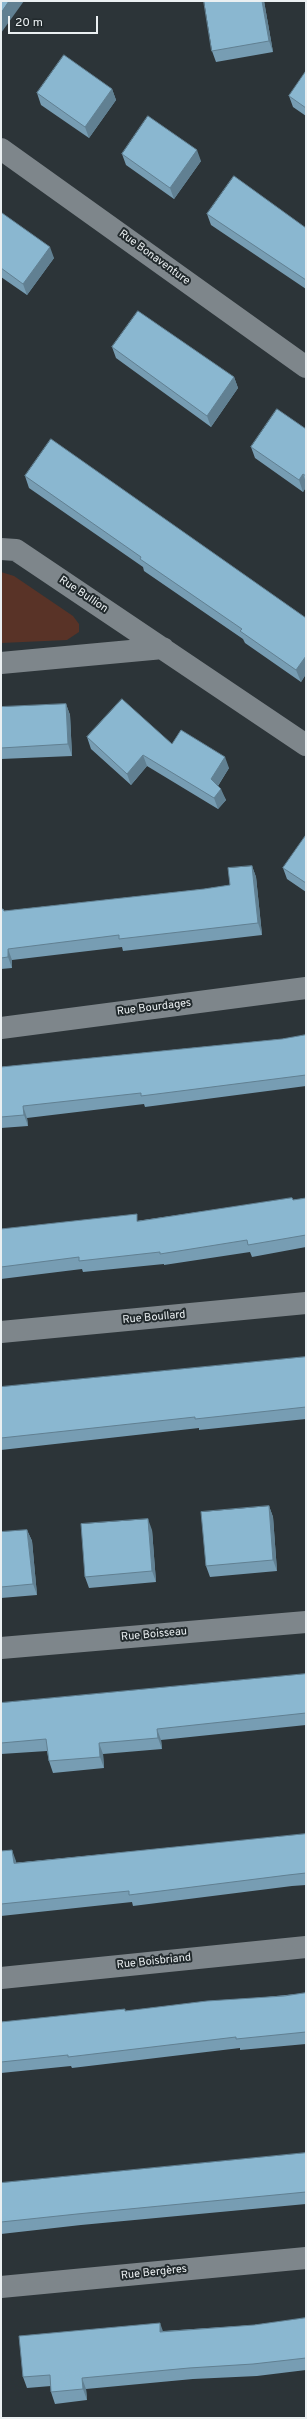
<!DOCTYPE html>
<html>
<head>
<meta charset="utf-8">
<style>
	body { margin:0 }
	#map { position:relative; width:307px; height:2419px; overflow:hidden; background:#2c3438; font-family:Overpass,sans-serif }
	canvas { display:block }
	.frame { position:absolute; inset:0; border:2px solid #ebf0f2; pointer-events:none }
	.scale { position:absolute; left:8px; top:16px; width:90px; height:18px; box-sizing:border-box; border:2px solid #ebf0f2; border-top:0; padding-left:5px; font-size:12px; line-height:14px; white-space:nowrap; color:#ebf0f2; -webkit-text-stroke:3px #222a2d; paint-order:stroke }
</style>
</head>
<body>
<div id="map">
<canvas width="307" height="2419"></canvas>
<div class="frame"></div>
<div class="scale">20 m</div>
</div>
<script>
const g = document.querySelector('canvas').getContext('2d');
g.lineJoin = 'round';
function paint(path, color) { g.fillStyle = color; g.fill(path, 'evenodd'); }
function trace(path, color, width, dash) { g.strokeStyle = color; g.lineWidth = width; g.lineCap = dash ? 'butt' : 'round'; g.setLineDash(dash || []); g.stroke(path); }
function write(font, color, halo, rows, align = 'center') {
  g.font = font + ' Overpass,sans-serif'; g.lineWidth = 4; g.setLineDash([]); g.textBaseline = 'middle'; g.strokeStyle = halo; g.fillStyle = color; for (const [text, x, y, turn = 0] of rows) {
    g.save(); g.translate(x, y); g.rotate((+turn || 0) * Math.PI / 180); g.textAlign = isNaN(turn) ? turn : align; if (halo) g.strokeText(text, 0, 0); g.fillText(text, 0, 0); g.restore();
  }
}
paint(new Path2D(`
	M1,572L14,576L73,616L79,624V632L67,640L1,643Z`), '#593327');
trace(new Path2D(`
	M1,149L306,367
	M1,549L16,550L306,745
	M1,663L163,648
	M1,1028L306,988
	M1,1332L306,1303
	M1,1648L306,1622
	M1,1978L306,1947
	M1,2287L306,2258`), '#7e868b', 22);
paint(new Path2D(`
	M264,1L273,52L216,62L212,51Z
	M306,71V116L293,107L289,96Z
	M112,89L116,100L89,138L41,105L37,93Z
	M122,154L201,161L174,199L126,165Z
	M207,214L306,228V289L211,225Z
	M1,215L54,258L27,295L1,277Z
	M112,347L234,377L238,388L211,427L116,358Z
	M306,429V487L303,492L255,458L251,447Z
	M25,476L306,618V674L301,682L245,643L243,639L144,571L143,567L29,488Z
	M66,704L70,715L72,756L1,759V707Z
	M87,737L172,744L229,768L218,786L226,800L218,809L147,766L131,785L91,749Z
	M306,835V892L287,879L283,868Z
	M252,866L256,877L262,935L123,951L122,947L12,960V968L1,969V909H3L4,911L204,889L230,885Z
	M306,1035V1086L145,1107L144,1104L27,1118L28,1126L1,1128V1067L282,1039Z
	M292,1198L293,1200L306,1198V1247L252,1257L250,1252L164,1265V1264L83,1272L82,1269L1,1279V1229L139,1221Z
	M306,1357V1419L199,1430V1428L1,1450V1387Z
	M269,1506L273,1517L277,1571L210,1577L206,1566Z
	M27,1530L32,1541L37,1595L1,1598V1532Z
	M152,1530L156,1582L89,1588L85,1577Z
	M306,1674V1725L161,1740L162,1749L103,1754L104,1768L53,1773L49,1761L47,1751L1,1754V1703Z
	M306,1834V1885L292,1886L133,1906L132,1902L1,1916V1851L16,1861V1863Z
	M306,1993V2044L240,2050V2048L72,2068L71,2066L1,2073V2022L125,2011Z
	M306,2153V2204L81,2225L1,2234V2183Z
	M306,2318V2370L257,2376L193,2379L86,2389L87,2400L55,2404L51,2392V2386L27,2388L23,2377L163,2331L254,2325Z`), '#779db3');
paint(new Path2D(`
	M9,1H24L1,33V13Z
	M262,1H264L273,52L269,41Z
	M112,89L116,100L89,138L85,127Z
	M197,150L201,161L174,199L170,188Z
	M50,247L54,258L27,295L23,284Z
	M234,377L238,388L211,427L207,416Z
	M303,474L306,482V487L303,492L299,480Z
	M306,656V674L301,682L296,670Z
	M66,704L70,715L72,756L68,744Z
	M143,755L147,766L131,785L127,774Z
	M225,757L229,768L215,790L211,779Z
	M221,789L226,800L218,809L214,798Z
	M252,866L256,877L262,935L258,923Z
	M8,949L12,960V968L8,957Z
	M23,1106L27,1118L28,1126L24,1115Z
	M269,1506L273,1517L277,1571L273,1560Z
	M148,1519L152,1530L156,1582L152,1571Z
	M27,1530L32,1541L37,1595L33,1584Z
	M157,1729L161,1740L162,1749L158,1738Z
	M99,1743L103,1754L104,1768L100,1757Z
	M12,1850L16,1861L18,1874L14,1863Z
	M160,2323L164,2334L160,2332Z
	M82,2378L86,2389L87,2400L83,2389Z`), '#618092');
const building = new Path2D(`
	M1,1H9L1,13Z
	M204,1H262L269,41L212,51Z
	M64,55L112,89L85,127L37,93Z
	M306,71V108L289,96Z
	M148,116L197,150L170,188L122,154Z
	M234,176L306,228V280L207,214Z
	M2,213L50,247L23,284L1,268V215Z
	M138,311L234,377L207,416L112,347Z
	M277,409L306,429V476L303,474L299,480L251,447Z
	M51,439L306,618V656L296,670L240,631L242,629L140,559L141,557L25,476Z
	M122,699L172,744L181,730L225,757L211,779L221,789L214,798L143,755L127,774L87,737Z
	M66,704L68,744L1,748V707Z
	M306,835V883L283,868Z
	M252,866L258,923L119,939V935L8,949V957L1,958V909H3L4,911L204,889L230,885L228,868Z
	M306,1035V1075L141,1096V1093L23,1106L24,1115L1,1117V1067L282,1039Z
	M292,1198L293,1200L306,1198V1235L248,1245L247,1240L160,1254V1252L79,1261V1257L1,1267V1229L137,1214V1221Z
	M306,1357V1407L195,1419V1417L1,1438V1387Z
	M269,1506L273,1560L206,1566L201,1512Z
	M148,1519L152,1571L85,1577L81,1524Z
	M27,1530L33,1584L1,1587V1532Z
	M306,1674V1713L157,1729L158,1738L99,1743L100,1757L49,1761L46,1739L1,1743V1703Z
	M306,1834V1873L288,1875L129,1895V1891L1,1904V1851L12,1850L14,1863Z
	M306,1993V2032L236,2039V2037L68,2057V2055L1,2062V2022L125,2009V2011L207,2001L284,1996Z
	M306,2153V2192L77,2214L1,2222V2183Z
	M306,2318V2358L253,2364L189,2368L82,2378L83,2389L51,2392L50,2375L23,2377L19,2336L160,2323V2332L254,2325Z`);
paint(building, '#8ab7d0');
trace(building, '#618092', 1);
write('11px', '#ebf0f2', '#222a2d', [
	["Rue Bonaventure",154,258,36],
	["Rue Bullion",83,595,34],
	["Rue Bourdages",154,1008,-7],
	["Rue Boullard",154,1318,-5],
	["Rue Boisseau",154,1635,-5],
	["Rue Boisbriand",154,1962,-6],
	["Rue Bergères",154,2273,-6]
]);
</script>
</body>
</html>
